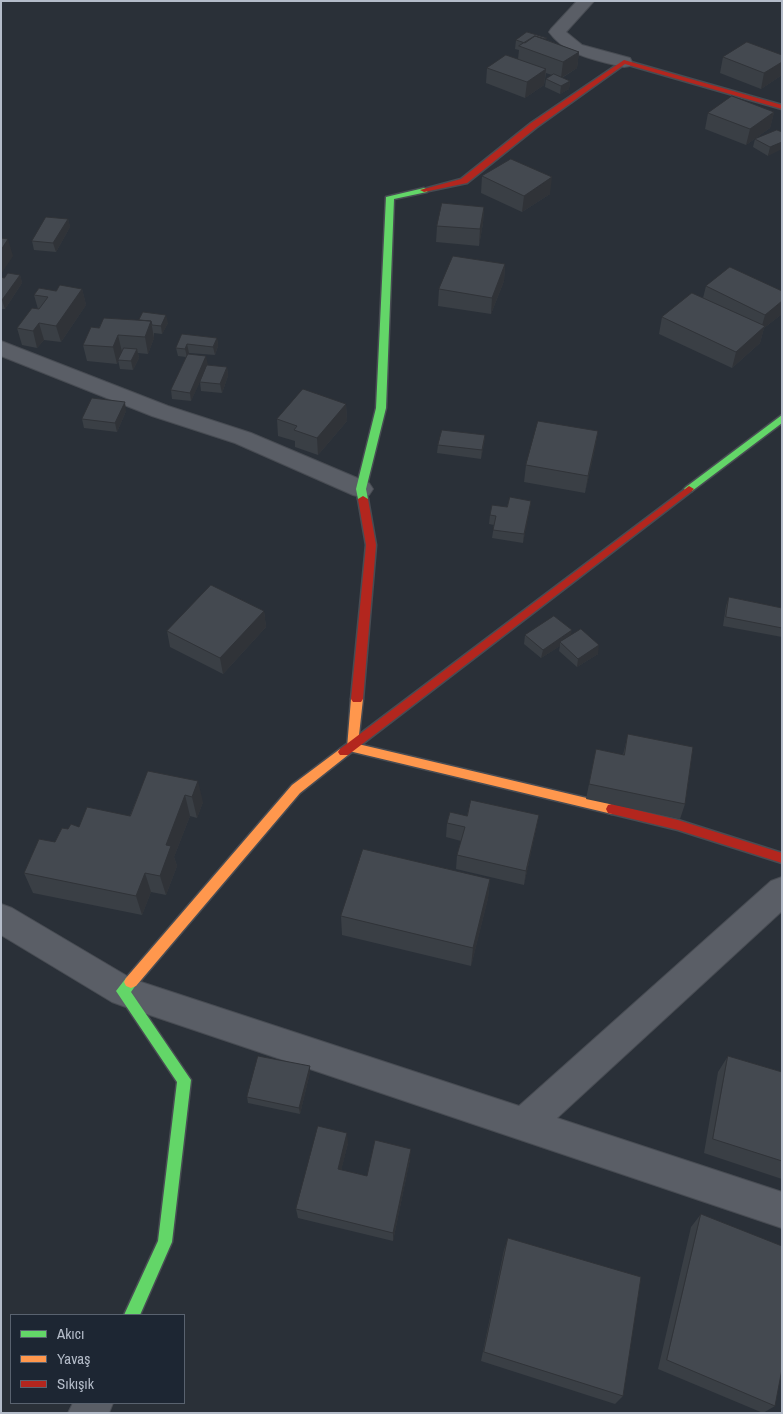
<!DOCTYPE html>
<html>
<head>
<meta charset="utf-8">
<style>
	body { margin:0 }
	#map { position:relative; width:783px; height:1414px; overflow:hidden; background:#2a3038; font-family:"Archivo Narrow",sans-serif }
	canvas { display:block }
	.frame { position:absolute; inset:0; border:2px solid #b4bcc9; pointer-events:none }
	.legend { position:absolute; left:10px; top:1314px; width:175px; height:90px; box-sizing:border-box; background:#1d2633; border:1px solid #59626f; margin:0; padding:6px 9px; list-style:none; font-size:15px; color:#b4bcc9 }
	.legend li { display:flex; align-items:center; gap:10px; height:25px }
	.legend b { width:25px; border:1px solid #59626f }
</style>
</head>
<body>
<div id="map">
<canvas width="783" height="1414"></canvas>
<div class="frame"></div>
<ul class="legend">
<li><b style="height:6px;background:#63d668"></b>Akıcı</li>
<li><b style="height:6px;background:#ff974d"></b>Yavaş</li>
<li><b style="height:6px;background:#b3261e"></b>Sıkışık</li>
</ul>
</div>
<script>
const g = document.querySelector('canvas').getContext('2d');
g.lineJoin = 'round';
function trace(path, color, width, dash) { g.strokeStyle = color; g.lineWidth = width; g.lineCap = dash ? 'butt' : 'round'; g.setLineDash(dash || []); g.stroke(path); }
function paint(path, color) { g.fillStyle = color; g.fill(path, 'evenodd'); }
const street = new Path2D(`
	M577,1H594L566,32L582,45L630,58L632,62L630,66L624,67C598,61 565,55 549,32L551,29Z
	M1,341L168,406L251,433L369,483L373,489L369,495L361,497L353,495L235,443L152,416L1,356Z
	M782,877V911L557,1118L782,1192V1228L123,1006L112,1002L1,935V904L12,908L132,979L519,1106L771,881Z
	M73,1403H113L109,1413H68Z`);
const fast = new Path2D(`
	M424,188L428,190L427,192L394,199L386,408L366,489L368,499L363,502L358,499L356,489L376,408L386,197Z
	M782,415V423L692,491H686L684,489L686,487Z
	M131,976L136,978L138,982L131,992L191,1080L172,1242L140,1315H124L158,1241L177,1082L116,991L126,978Z`);
const slow = new Path2D(`
	M357,695L361,696L363,699L358,744L612,804L616,805L618,809L616,813L612,814L349,751L348,755L300,793L136,986L131,988L126,986L124,982L126,978L292,785L340,749L347,748L351,699L353,696Z`);
const jam = new Path2D(`
	M624,60L782,105V109L625,64L537,127L467,183L424,192L420,190L461,179L531,123Z
	M689,486L694,489L692,491L348,755H340L338,752L340,749Z
	M363,496L368,499L376,545L363,699L361,702H353L351,699L366,545L358,499Z
	M612,804L678,820L782,853V863L678,830L608,813L606,809L608,805Z`);
trace(street, '#484c53', 2);
trace(fast, '#484c53', 3);
trace(slow, '#484c53', 3);
trace(jam, '#484c53', 3);
paint(street, '#5a5e66');
paint(fast, '#63d668');
paint(slow, '#ff974d');
paint(jam, '#b3261e');
paint(new Path2D(`
	M516,40H547L579,52L577,68L562,78L570,81L569,89L560,94L545,87L546,79L552,75L546,73L544,85L525,98L486,83L487,68L518,59L519,50L515,49Z
	M782,55V75L761,89L720,73L723,57Z
	M774,112L770,128L746,145L705,129L708,113Z
	M777,130L768,156L753,147L755,139Z
	M482,176L550,194L522,212L481,193Z
	M484,207L483,223L479,246L436,242L437,226Z
	M68,219L70,227L56,252L34,250L32,241Z
	M505,264L504,281L491,314L438,306L439,289Z
	M20,275L22,283L5,309H1V277L4,278Z
	M706,286L782,291V314L764,328L760,343L732,368L659,334L662,317L703,298Z
	M82,289L86,305L61,342L44,340L37,348L22,345L17,328L38,309L34,295L56,291Z
	M168,323L162,334L154,333V338L148,354L138,353L139,358L133,370L120,369L118,360L122,352L117,364L87,361L83,345L99,328Z
	M182,334L217,338L218,346L215,355L189,353L188,354L207,365L227,367L228,376L222,393L201,391L200,382L201,379L191,401L172,399L171,390L186,357L178,356L176,348Z
	M346,404L347,421L318,455L295,447V441L278,436L277,419Z
	M126,411L117,432L84,428L82,419Z
	M598,431L595,448L585,493L524,482L526,465Z
	M485,435L484,444L481,459L437,453L438,445Z
	M531,501L523,543L492,538L494,525L489,524L490,515Z
	M729,597L782,608V637L723,626L726,606Z
	M264,611L266,627L223,674L170,647L167,631Z
	M525,635L571,636L598,654L577,667L559,651L560,646L541,658L524,644Z
	M628,734L685,804L680,819L586,799L596,749L623,755Z
	M148,771L203,802L197,818L190,816L174,857L177,866L166,895L151,892L142,915L33,893L24,873L68,829L130,816Z
	M539,815L524,885L456,869L457,855L461,841L446,837L447,823L467,816Z
	M490,879L488,898L471,966L342,935L341,916Z
	M728,1056L782,1072V1179L704,1153L718,1072Z
	M310,1066V1072L300,1114L248,1103L247,1097Z
	M348,1143L341,1170L367,1176L410,1159L393,1241L298,1218L296,1209Z
	M701,1214L775,1406L763,1413L658,1369L691,1227Z
	M508,1238L623,1396L615,1404L481,1361L504,1250Z`), '#3a3f45');
paint(new Path2D(`
	M579,52L577,68L561,78L563,62Z
	M782,62V75L761,89L764,73Z
	M546,69L544,85L525,98L527,82Z
	M570,81L569,89L560,94L561,86Z
	M774,112L770,128L746,145L750,129Z
	M782,142V149L768,156L770,147Z
	M552,177L550,194L522,212L524,196Z
	M484,207L483,223L479,246L480,229Z
	M68,219L70,227L56,252L53,243Z
	M8,239L13,256L1,274V250Z
	M505,264L504,281L491,314L492,298Z
	M20,275L22,283L5,309L2,300Z
	M82,289L86,305L61,342L56,326Z
	M782,301V314L764,328L760,343L732,368L736,352L761,329L765,315Z
	M166,315L168,323L162,334L161,326Z
	M151,321L154,338L148,354L145,337Z
	M39,323L44,340L37,348L33,331Z
	M118,335L122,352L117,364L113,347Z
	M217,338L218,346L215,355L213,347Z
	M187,344L189,353L187,357L185,349Z
	M137,349L139,358L133,370L131,361Z
	M206,356L208,365L191,401L190,393Z
	M227,367L228,376L222,393L220,384Z
	M125,402L126,411L117,432L115,423Z
	M346,404L347,421L318,455L317,438Z
	M598,431L595,448L585,493L588,476Z
	M485,435L484,444L481,459L482,450Z
	M531,501L530,509L523,543L524,534Z
	M264,611L266,627L223,674L220,658Z
	M572,630L570,638L560,642V646L541,658L543,650Z
	M599,645L598,654L577,667L578,659Z
	M198,781L203,802L197,818L192,797Z
	M185,795L190,816L174,857L177,866L166,895L160,876L166,845Z
	M539,815L524,885L526,871Z
	M145,873L151,892L142,915L136,896Z
	M490,879L488,898L471,966L473,948Z
	M310,1066V1072L300,1114L299,1108Z
	M347,1133L348,1143L339,1179L338,1169Z
	M411,1149L410,1159L393,1241V1233Z`), '#303338');
const building = new Path2D(`
	M527,32L547,38L545,39L535,36L525,43L516,40Z
	M535,36L579,52L563,62L519,46Z
	M747,42L782,55V62L764,73L723,57Z
	M506,55L546,69L527,82L487,68Z
	M554,74L570,81L561,86L546,79Z
	M732,96L774,112L750,129L708,113Z
	M777,130L782,132V142L770,147L755,139Z
	M511,159L552,177L524,196L482,176Z
	M442,203L484,207L480,229L437,226Z
	M46,217L68,219L53,243L32,241Z
	M1,238L8,239L1,250Z
	M453,256L505,264L492,298L439,289Z
	M730,267L782,291V301L765,315L706,286Z
	M8,273L20,275L2,300H1V277L4,278Z
	M60,285L82,289L56,326L39,323L33,331L17,328L32,308L39,309L48,297L34,295L39,288L56,291Z
	M692,293L765,326L736,352L662,317Z
	M143,312L166,315L161,326L152,325L151,321L139,320Z
	M104,318L151,321L145,337L118,335L113,347L83,345L91,327L99,328Z
	M182,334L217,338L213,347L187,344L185,349L176,348Z
	M124,348L137,349L131,361L118,360Z
	M188,354L206,356L190,393L171,390Z
	M207,365L227,367L220,384L200,382Z
	M303,389L346,404L317,438L294,430L297,426L277,419Z
	M92,398L125,402L115,423L82,419Z
	M538,421L598,431L588,476L526,465Z
	M442,430L485,435L482,450L438,445Z
	M510,497L531,501L524,534L493,530L496,516L490,515L492,505L507,507Z
	M211,585L264,611L220,658L167,631Z
	M729,597L782,608V628L726,617Z
	M554,616L572,630L543,650L525,635Z
	M581,629L599,645L578,659L560,642Z
	M628,734L693,747L685,804L589,784L596,749L624,755Z
	M148,771L198,781L192,797L185,795L166,845L171,846L160,876L145,873L136,896L24,873L39,839L55,842L62,828L68,829L71,824L79,827L87,807L130,816Z
	M471,800L539,815L526,871L457,855L465,827L447,823L450,812L467,816Z
	M363,849L490,879L473,948L341,916Z
	M258,1056L310,1066L299,1108L247,1097Z
	M728,1056L782,1072V1161L713,1139Z
	M318,1126L347,1133L338,1169L367,1176L375,1140L411,1149L393,1233L296,1209Z
	M701,1214L782,1246V1369L775,1406L667,1360Z
	M508,1238L641,1277L623,1396L484,1352Z`);
paint(building, '#444950');
trace(building, '#303338', 1);
</script>
</body>
</html>
